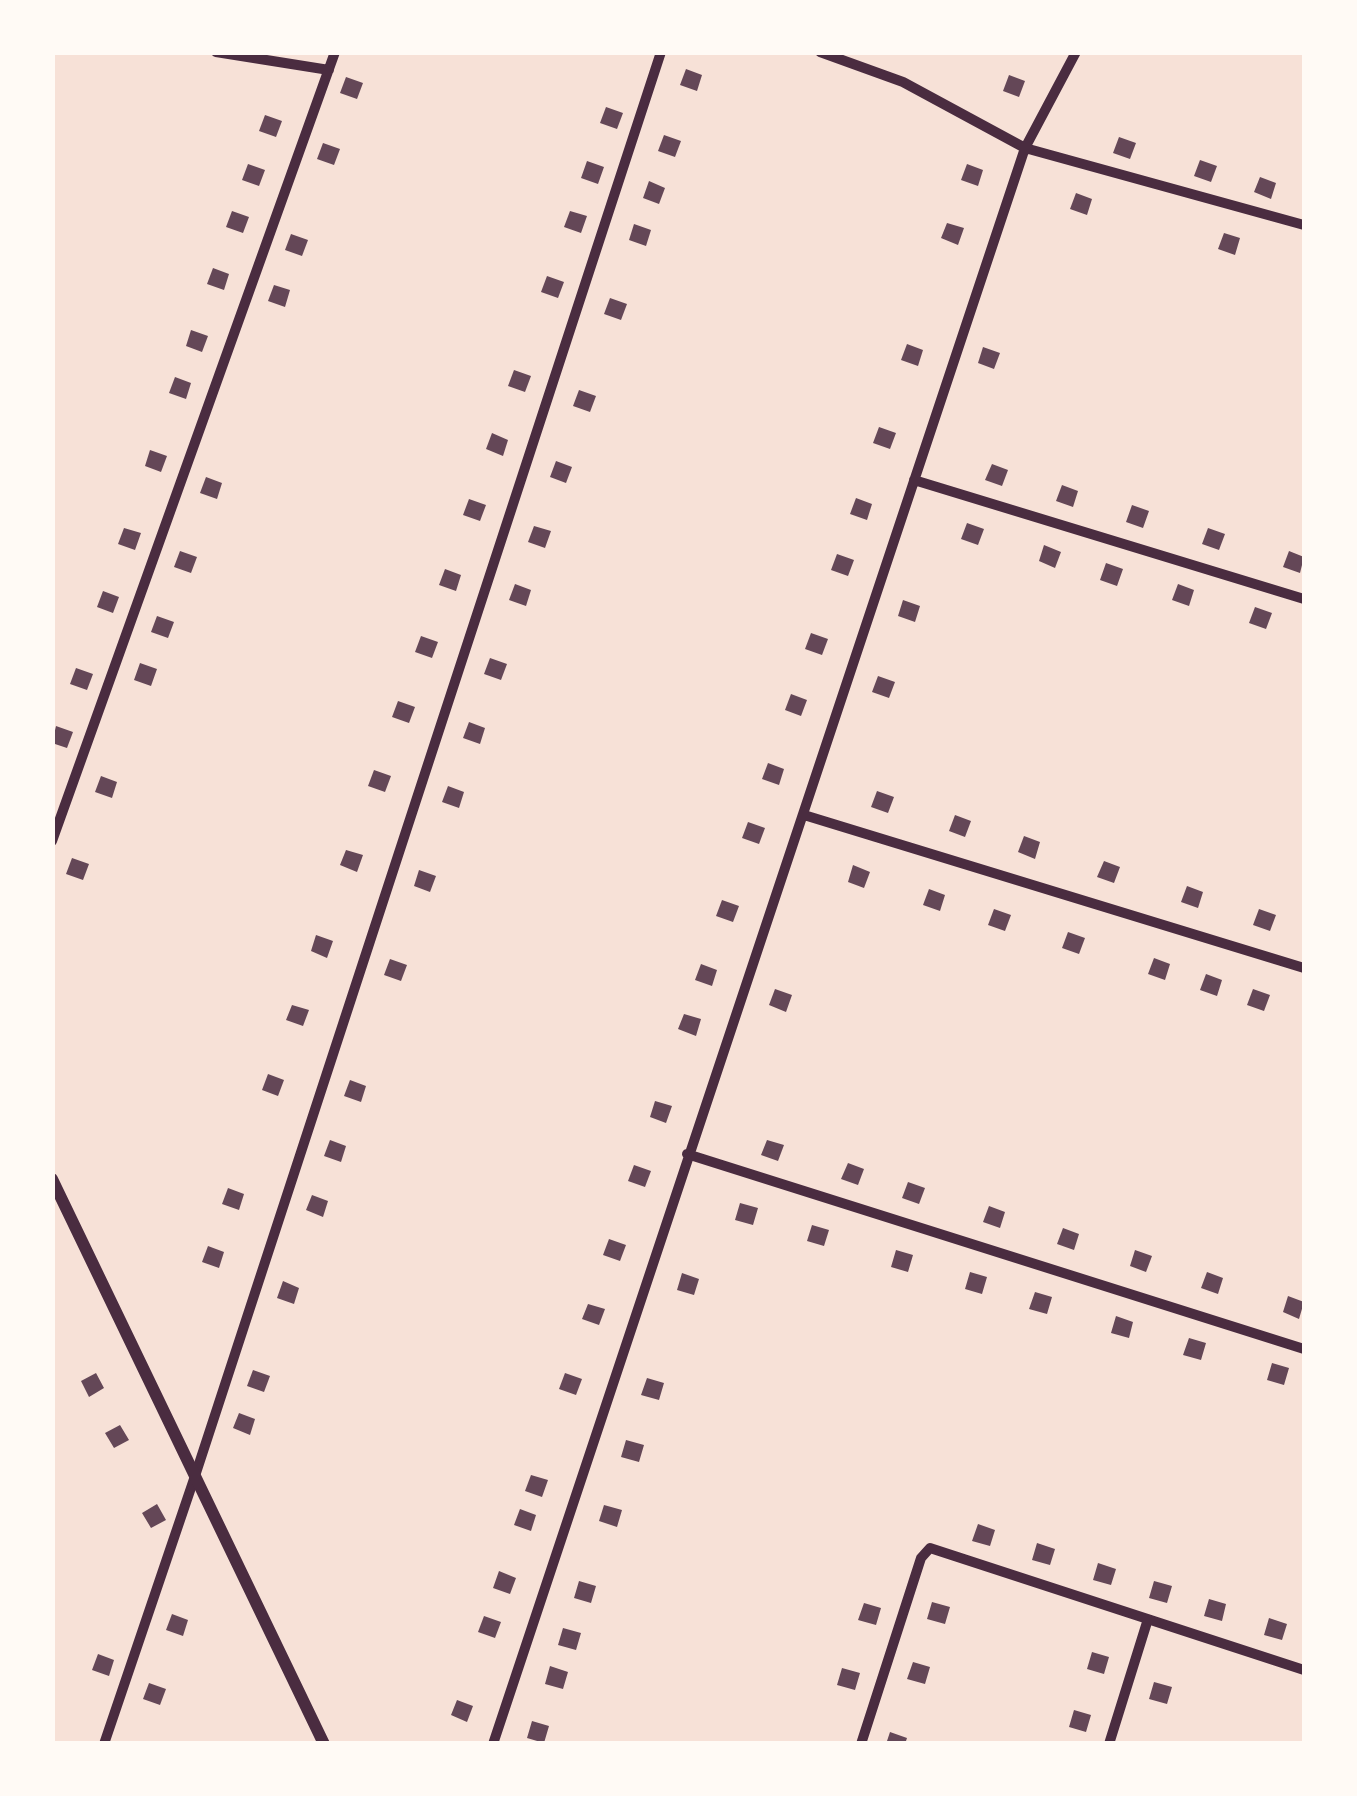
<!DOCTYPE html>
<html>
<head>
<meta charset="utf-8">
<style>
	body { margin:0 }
	#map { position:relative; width:1357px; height:1796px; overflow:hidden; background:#f7e1d7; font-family:"Source Sans 3",sans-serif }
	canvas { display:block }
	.frame { position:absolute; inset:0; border:55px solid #fffaf5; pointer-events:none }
</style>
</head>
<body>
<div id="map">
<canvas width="1357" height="1796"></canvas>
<div class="frame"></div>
</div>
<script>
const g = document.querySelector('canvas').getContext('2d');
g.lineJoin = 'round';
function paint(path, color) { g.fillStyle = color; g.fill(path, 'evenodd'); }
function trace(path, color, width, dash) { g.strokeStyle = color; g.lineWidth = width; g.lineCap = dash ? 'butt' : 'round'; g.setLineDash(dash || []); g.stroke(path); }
paint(new Path2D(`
	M686,69L702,75L697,91L680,85Z
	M1009,75L1025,81L1019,97L1003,91Z
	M346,77L363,83L357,99L340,93Z
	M606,107L623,113L617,129L600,123Z
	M265,115L282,121L276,137L259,131Z
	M664,135L681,141L675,157L658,151Z
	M1119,137L1136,143L1130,159L1113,153Z
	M323,143L340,149L334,165L317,159Z
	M1200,160L1217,166L1211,182L1194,176Z
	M587,161L604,167L598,184L581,178Z
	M248,164L265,170L259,186L242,180Z
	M967,164L983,170L978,186L961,180Z
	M1260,177L1276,183L1271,199L1254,192Z
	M649,181L665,188L659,204L643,198Z
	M1076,193L1092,199L1087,215L1070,209Z
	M232,211L249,217L243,233L226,227Z
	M570,211L587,216L581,233L564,227Z
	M947,223L964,228L958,245L941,238Z
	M634,224L651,230L646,246L629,240Z
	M1224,233L1240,238L1235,255L1218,249Z
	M291,234L308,240L302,256L285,250Z
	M213,268L229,274L224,290L207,284Z
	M547,276L564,282L558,298L541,292Z
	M274,285L290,290L285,307L268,301Z
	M610,298L627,304L621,320L604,314Z
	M191,330L208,336L202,352L186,346Z
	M907,344L923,350L918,366L901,360Z
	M983,347L1000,353L994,369L978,363Z
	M514,370L531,376L525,392L508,386Z
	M175,377L191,383L186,399L169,393Z
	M579,390L596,396L590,412L573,406Z
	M879,427L896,433L890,449L873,443Z
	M492,433L508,440L503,456L486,449Z
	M150,450L167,456L161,472L145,466Z
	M556,461L572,467L566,483L550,477Z
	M992,464L1008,470L1002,486L985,480Z
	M206,477L222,483L217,499L200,493Z
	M1062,485L1078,491L1073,507L1056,501Z
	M856,498L872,504L867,520L850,514Z
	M469,499L486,505L480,521L463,515Z
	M1132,505L1149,511L1143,528L1126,522Z
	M967,523L984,529L978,545L961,539Z
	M534,526L551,531L545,548L528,542Z
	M124,528L141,533L135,550L118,544Z
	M1208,528L1225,534L1219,550L1202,544Z
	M1044,545L1061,552L1055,568L1039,561Z
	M180,551L197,557L191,573L174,567Z
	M1289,551L1304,557L1300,573L1283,567Z
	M837,554L854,560L848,576L831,570Z
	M1106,563L1123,569L1117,586L1100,580Z
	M445,569L461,575L456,591L439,585Z
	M515,584L531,590L526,606L509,600Z
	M1178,584L1194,590L1189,606L1172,600Z
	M103,591L119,597L113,613L97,607Z
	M903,600L920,606L915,622L898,616Z
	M1255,607L1272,613L1266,629L1249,623Z
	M157,616L174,622L168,638L151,632Z
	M811,633L828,639L822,655L805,649Z
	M421,636L438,642L432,658L415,652Z
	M490,658L507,664L501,680L484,674Z
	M140,663L157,669L151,686L134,680Z
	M76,668L93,674L87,690L70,684Z
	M878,676L895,682L889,698L872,692Z
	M791,694L807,700L801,716L785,710Z
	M398,701L415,707L409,723L392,717Z
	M469,722L485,728L480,744L463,738Z
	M56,726L73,732L67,748L52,743Z
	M768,763L784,769L779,785L762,779Z
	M374,770L391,776L385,792L368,786Z
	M101,776L117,782L112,798L95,792Z
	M448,786L464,792L459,808L442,802Z
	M877,791L894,797L888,813L871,807Z
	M955,815L971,821L965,837L949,831Z
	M748,822L765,828L759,844L742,838Z
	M1024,836L1040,842L1035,859L1018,852Z
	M346,850L363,855L357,872L340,865Z
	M72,858L89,864L83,880L66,874Z
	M1104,861L1120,867L1114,883L1097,877Z
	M853,865L870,872L864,888L848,882Z
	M419,870L436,876L430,892L414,886Z
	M1187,886L1203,892L1198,908L1181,902Z
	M929,889L945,895L940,911L923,905Z
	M722,900L739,906L733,922L716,916Z
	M994,909L1011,915L1005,931L988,925Z
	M1259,909L1276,915L1270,931L1253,925Z
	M1068,932L1085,938L1079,954L1062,948Z
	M316,935L333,941L327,958L311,951Z
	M1154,958L1170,964L1165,980L1148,974Z
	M390,959L407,965L401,981L384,975Z
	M701,964L717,970L712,986L695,980Z
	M1206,974L1222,980L1217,996L1200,990Z
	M775,989L792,995L786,1012L769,1005Z
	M1253,989L1270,995L1264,1011L1247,1005Z
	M292,1005L309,1010L303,1026L286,1020Z
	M684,1014L701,1019L696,1036L678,1029Z
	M268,1074L284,1080L278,1096L262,1090Z
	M350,1080L366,1086L361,1102L344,1096Z
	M655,1101L672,1106L666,1123L650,1117Z
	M330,1140L346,1146L341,1162L324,1156Z
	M767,1140L784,1145L778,1161L761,1155Z
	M848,1163L864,1169L858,1185L841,1179Z
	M634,1165L651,1171L645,1187L628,1181Z
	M908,1182L925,1188L919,1204L902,1198Z
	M228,1188L244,1194L239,1210L222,1204Z
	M312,1195L328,1201L323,1217L306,1210Z
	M740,1203L758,1208L753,1225L735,1220Z
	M989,1206L1005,1212L1000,1228L983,1222Z
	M812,1225L829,1230L824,1246L807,1241Z
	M1063,1228L1079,1234L1074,1250L1057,1244Z
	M609,1239L626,1245L620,1261L603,1255Z
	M208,1246L224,1252L219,1268L202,1262Z
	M896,1250L913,1255L908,1272L891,1267Z
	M1135,1250L1152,1256L1146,1272L1130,1266Z
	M970,1272L987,1277L982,1294L965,1289Z
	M1207,1272L1223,1278L1218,1294L1201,1288Z
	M682,1273L699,1279L694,1295L677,1290Z
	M283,1281L299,1288L294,1304L277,1298Z
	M1035,1292L1052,1297L1047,1314L1029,1309Z
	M1288,1296L1304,1302L1299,1319L1283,1312Z
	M588,1304L605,1309L599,1325L582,1319Z
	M1116,1316L1133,1322L1129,1338L1111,1333Z
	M1189,1338L1206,1343L1201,1360L1183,1355Z
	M1272,1363L1289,1368L1284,1385L1267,1380Z
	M253,1370L270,1376L264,1392L247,1386Z
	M96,1373L104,1388L89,1397L81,1381Z
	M565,1373L582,1379L576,1395L559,1389Z
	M647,1378L664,1383L659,1400L641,1395Z
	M239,1413L255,1419L250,1435L233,1428Z
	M120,1425L129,1440L114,1448L105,1433Z
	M626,1440L644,1445L639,1462L621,1457Z
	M531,1475L548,1480L542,1497L525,1491Z
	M157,1504L166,1520L151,1528L142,1513Z
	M604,1505L622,1510L617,1527L599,1521Z
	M520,1509L536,1515L531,1531L514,1525Z
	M978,1524L995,1530L990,1546L972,1541Z
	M1037,1543L1055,1549L1050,1565L1032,1560Z
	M1098,1563L1116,1569L1111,1585L1093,1580Z
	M499,1571L516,1578L510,1594L493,1588Z
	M579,1581L596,1586L591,1603L574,1598Z
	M1154,1581L1172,1586L1167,1603L1149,1598Z
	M1209,1599L1226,1604L1222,1621L1204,1616Z
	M932,1602L950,1607L945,1624L927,1619Z
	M864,1603L881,1608L876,1625L858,1620Z
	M172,1614L188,1620L183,1636L166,1630Z
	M484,1616L501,1622L495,1638L478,1632Z
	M1269,1618L1287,1624L1282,1640L1264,1635Z
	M563,1628L581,1633L576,1650L558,1645Z
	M1092,1652L1109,1657L1104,1674L1087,1669Z
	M98,1654L114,1660L109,1676L92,1670Z
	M913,1662L930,1667L925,1684L907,1679Z
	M550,1666L568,1672L563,1689L545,1684Z
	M842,1668L860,1673L855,1690L837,1685Z
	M1154,1682L1172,1687L1167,1704L1149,1699Z
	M149,1683L166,1689L160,1705L143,1699Z
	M457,1700L473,1706L467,1722L451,1715Z
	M1074,1710L1091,1715L1086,1732L1069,1727Z
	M532,1721L549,1726L544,1743L527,1738Z
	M890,1732L907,1738L905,1744H886Z`), '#644757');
trace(new Path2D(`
	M216,52L329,70
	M820,52L903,82L1025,148L1304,225
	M914,480L1304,599
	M804,815L1304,968
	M52,841L335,52
	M687,1154L1304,1349
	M104,1744L195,1476L661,52
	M493,1744L1025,148L1076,52
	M861,1744L921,1558L930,1548L1304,1670
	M1109,1744L1148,1619`), '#4a2c40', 10);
trace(new Path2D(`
	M52,1179L324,1744`), '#4a2c40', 12);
</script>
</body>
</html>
